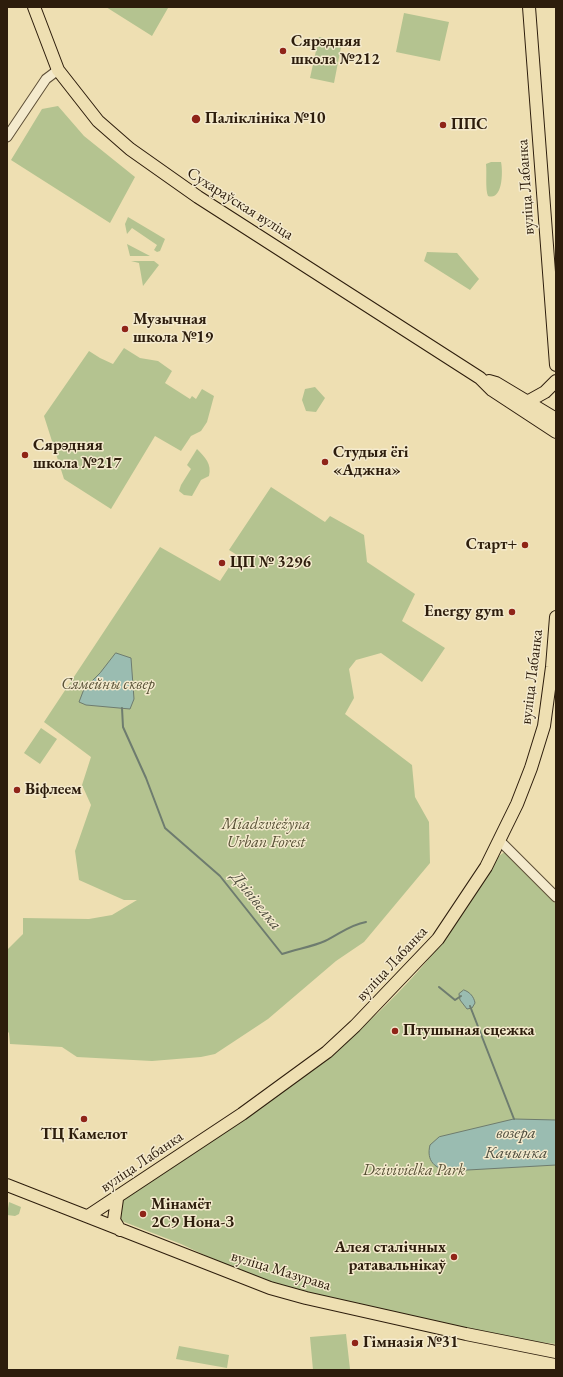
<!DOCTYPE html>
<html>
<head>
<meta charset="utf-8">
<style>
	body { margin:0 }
	#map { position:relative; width:563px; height:1377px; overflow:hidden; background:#eedfb2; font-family:"EB Garamond",serif }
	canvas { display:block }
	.frame { position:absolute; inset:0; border:8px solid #2d1d0c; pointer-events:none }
</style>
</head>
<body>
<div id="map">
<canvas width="563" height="1377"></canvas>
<div class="frame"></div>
</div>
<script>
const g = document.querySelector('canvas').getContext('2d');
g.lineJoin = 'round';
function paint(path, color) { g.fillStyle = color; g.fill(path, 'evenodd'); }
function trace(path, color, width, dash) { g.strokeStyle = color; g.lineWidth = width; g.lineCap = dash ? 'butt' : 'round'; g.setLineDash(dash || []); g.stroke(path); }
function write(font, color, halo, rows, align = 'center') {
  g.font = font + ' "EB Garamond",serif'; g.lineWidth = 3; g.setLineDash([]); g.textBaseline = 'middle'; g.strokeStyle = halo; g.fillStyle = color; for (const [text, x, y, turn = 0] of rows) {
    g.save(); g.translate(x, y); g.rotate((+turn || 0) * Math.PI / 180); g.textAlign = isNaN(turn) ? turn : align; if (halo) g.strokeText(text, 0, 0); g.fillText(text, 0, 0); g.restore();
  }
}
paint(new Path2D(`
	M106,7H166L168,8L152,36Z
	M404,13L449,22L440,61L396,52Z
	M319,37L342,42L334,83L310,78Z
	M58,106L84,136L135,177L110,223L11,160L42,109Z
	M491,162H501C503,171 503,201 488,196C485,190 487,172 486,164Z
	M128,217L165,239L160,251L157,252L154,250L157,245L132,228L127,234L125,224Z
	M127,244L150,256H130Z
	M427,252L457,253L479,279L470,290L424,261Z
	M131,261H154L159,265L143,286L139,263Z
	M124,348L140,358L158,361L172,371L165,383L190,399L192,396L196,399L202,389L214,396L207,422L201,431L191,436L181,451L155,436L111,509L64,479L44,416L89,351L100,358L113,364Z
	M315,387L325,398L316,412L306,411L302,400L305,389Z
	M197,449C205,457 212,464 209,476L201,480L192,496L184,495L179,491L181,485L191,469L187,465Z
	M271,487L325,522L330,516L364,535L367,562L415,594L402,621L445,648L422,682L381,653L356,660L349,669L354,698L345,714L412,765L415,797L429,822L430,863L364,942L336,961L268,1019L215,1054L201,1057L152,1061L77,1057L62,1047L10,1044L9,1033L7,1031V950L23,934V918L89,919L112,915L137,900H124L79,880L75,851L91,805L82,785L91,757L44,722L160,547L220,581L237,555L229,550Z
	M41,728L57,739L40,764L24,753Z
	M506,852L556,904V1344L521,1340L305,1293L269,1283L217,1261L181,1244L114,1218L110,1214V1206L315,1068C372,1022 428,968 468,906C476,894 493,854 506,852Z
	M9,1202L21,1207L19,1214L15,1216L7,1215Z
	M346,1334L350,1369L313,1370L310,1337Z
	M179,1346L229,1355L227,1368L176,1359Z`), '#b4c390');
const water = new Path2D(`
	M116,653L131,658L134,699L130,709L86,705L79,702L84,689L100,673Z
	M464,990C470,992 474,997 475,1003L472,1008L467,1009L460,1000L459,994Z
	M514,1119L556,1120V1165L450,1171C435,1169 426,1161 430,1145L439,1137Z`);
paint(water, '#9abcb1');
trace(water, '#6e7c6f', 1);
trace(new Path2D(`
	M122,708L123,727L146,778L165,828L220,876L282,954C296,949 312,947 325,941C340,934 349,925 366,922
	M439,987L455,1000L461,996
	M470,1006L514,1119`), '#6e7c6f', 2);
const minor = new Path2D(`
	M7,137L46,79L58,70
	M500,841L556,897`);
const major = new Path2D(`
	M34,7L58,70L98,121L130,149L198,197L480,378L492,390L556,432
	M529,7L556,365
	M489,381L496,383L556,419
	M527,402L545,392L556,381
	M7,1185L270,1288L306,1298L466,1334L556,1352
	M117,1199L114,1220L120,1230
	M88,1216L242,1114L327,1052L355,1026L438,939L486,867L517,804L531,768L544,726L552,667L556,617`);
trace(minor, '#5d4e36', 11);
trace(major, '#2d1d0c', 14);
trace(minor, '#f4eacd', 9);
trace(major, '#eedfb2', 12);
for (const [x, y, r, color] of [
	[283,51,4,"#8f2418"],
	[196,119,5,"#8f2418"],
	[443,125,4,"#8f2418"],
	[125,329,4,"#8f2418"],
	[25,455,4,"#8f2418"],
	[325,462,4,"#8f2418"],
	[525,545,4,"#8f2418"],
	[222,563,4,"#8f2418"],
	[512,612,4,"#8f2418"],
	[17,790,4,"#8f2418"],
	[395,1031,4,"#8f2418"],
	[84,1119,4,"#8f2418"],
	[143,1214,4,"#8f2418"],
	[454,1257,4,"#8f2418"],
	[355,1343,4,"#8f2418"]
]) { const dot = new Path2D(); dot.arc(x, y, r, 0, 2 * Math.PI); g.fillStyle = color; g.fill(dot); trace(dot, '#f4eacd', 1.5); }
write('bold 16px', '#2d1d0c', '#f4eacd', [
	["Сярэдняя",291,42],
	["школа №212",291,60],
	["Паліклініка №10",205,119],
	["ППС",451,125],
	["Музычная",133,320],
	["школа №19",133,338],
	["Сярэдняя",33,446],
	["школа №217",33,464],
	["Студыя ёгі",333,453],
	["«Аджна»",333,471],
	["Старт+",517,545,"right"],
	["ЦП № 3296",230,563],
	["Energy gym",504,612,"right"],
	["Віфлеем",25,790],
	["Птушыная сцежка",403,1031],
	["ТЦ Камелот",84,1135,"center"],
	["Мінамёт",151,1205],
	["2С9 Нона-З",151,1223],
	["Алея сталічных",446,1248,"right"],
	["ратавальнікаў",446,1266,"right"],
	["Гімназія №31",363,1343]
], 'left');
write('16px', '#2d1d0c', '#f4eacd', [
	["вуліца Лабанка",526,187,-94],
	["Сухараўская вуліца",240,204,32],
	["вуліца Лабанка",532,677,-83],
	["вуліца Лабанка",392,964,-47],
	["вуліца Лабанка",142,1162,-34],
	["вуліца Мазурава",281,1271,17]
]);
write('italic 16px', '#564f34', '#f4eacd', [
	["Сямейны сквер",108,685],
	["Miadzviežyna",266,825],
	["Urban Forest",266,843],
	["Dzivivielka Park",414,1171]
]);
write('italic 17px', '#4e4d3e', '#f4eacd', [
	["Дзівівелка",256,901,51],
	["возера",516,1133],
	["Качынка",516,1153]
]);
</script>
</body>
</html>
